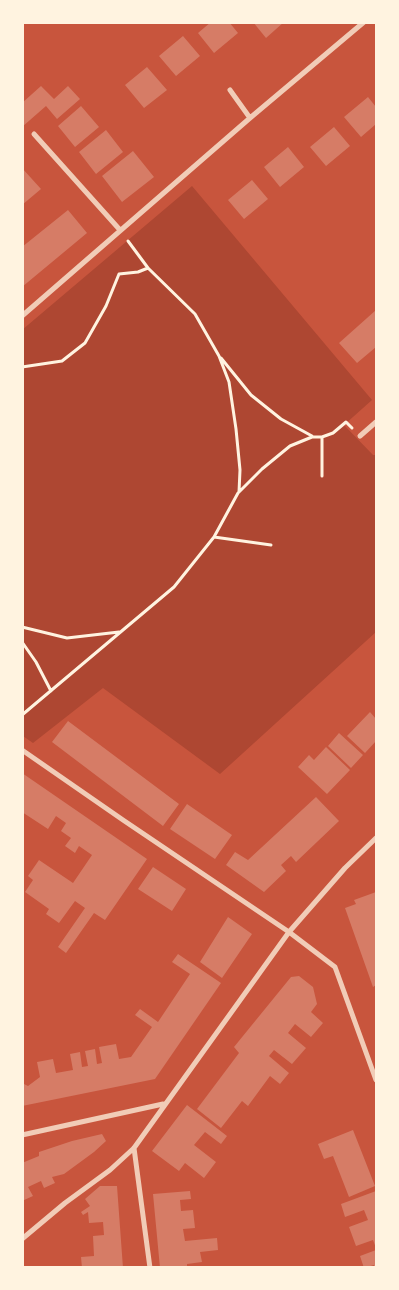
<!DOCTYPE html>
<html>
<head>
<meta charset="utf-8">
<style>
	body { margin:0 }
	#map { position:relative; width:399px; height:1290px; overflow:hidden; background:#c8553d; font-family:"Fira Sans",sans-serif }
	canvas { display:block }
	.frame { position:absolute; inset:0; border:24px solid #fff3e0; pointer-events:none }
</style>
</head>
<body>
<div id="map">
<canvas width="399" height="1290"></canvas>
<div class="frame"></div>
</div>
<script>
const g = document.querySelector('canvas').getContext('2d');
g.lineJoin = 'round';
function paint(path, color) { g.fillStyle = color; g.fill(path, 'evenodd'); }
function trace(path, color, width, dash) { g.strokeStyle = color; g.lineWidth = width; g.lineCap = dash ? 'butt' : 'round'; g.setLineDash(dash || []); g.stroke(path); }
paint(new Path2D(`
	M192,186L372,400L344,425L373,455H376V632L220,774L103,688L33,743L23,736L22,330Z`), '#ae4732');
paint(new Path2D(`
	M211,22H229L238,33L214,53L198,33Z
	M253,22H284L266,38Z
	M183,36L200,56L176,76L159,56Z
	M147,67L167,90L144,108L125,85Z
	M41,86L54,99L68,86L80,99L57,119L46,106L22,127V103Z
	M368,97L376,107V124L361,137L344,117Z
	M81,106L99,127L75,147L58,126Z
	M334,127L350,146L326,166L310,147Z
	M106,130L123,152L96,174L79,152Z
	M288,147L304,167L280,187L264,167Z
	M133,151L154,177L122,202L102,176Z
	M22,168L41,189L22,205Z
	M252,180L268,199L244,219L228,200Z
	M68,210L87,233L22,287V247Z
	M376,310V347L357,363L339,343Z
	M370,712L376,719V741L365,753L347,736Z
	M68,721L179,804L163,826L52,742Z
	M339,733L363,755L351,768L328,746Z
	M326,747L350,770L327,794L298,767L309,755L314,760Z
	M22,773L147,859L105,920L94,913L66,953L58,947L85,908L75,901L59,923L46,914L49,909L25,892L33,880L28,876L39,860L73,883L92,855L79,846L75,853L65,846L71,838L61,831L66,823L56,816L48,829L22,812Z
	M316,797L339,821L296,862L291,856L281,865L286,871L264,892L226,865L235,852L248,860Z
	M187,804L232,835L215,859L170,829Z
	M153,867L186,889L172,911L138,889Z
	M376,892V985L373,987L345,908L356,904L354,900Z
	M228,917L252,934L222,978L200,962Z
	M178,954L221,983L155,1079L22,1106V1083L28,1086L40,1077L37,1062L53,1059L56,1073L73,1070L70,1054L80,1052L82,1067L88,1066L85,1051L95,1049L97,1064L102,1063L99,1047L116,1044L119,1059L131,1057L152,1027L135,1015L140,1009L158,1022L190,974L172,962Z
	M299,976L313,987L317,1004L311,1012L323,1023L311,1037L295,1024L288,1033L306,1048L292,1064L274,1050L269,1056L289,1073L280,1084L270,1076L248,1106L242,1101L221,1128L197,1109L239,1053L234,1047L291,977Z
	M187,1105L227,1136L221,1144L205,1132L194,1145L216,1162L204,1178L185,1163L179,1171L152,1151Z
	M353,1130L375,1186L349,1197L333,1156L324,1159L318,1144Z
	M102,1134L106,1141L94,1152L64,1174L52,1177L55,1183L44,1188L41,1181L28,1187L33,1196L22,1201V1163L39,1156V1152L72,1141Z
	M100,1186H117L123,1268H82L81,1257L94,1256L93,1236L104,1235L103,1222L89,1223L88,1212L83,1215L81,1212L90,1206L85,1199Z
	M190,1191L191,1199L180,1200L181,1211L193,1210L195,1228L183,1229L185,1241L217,1238L218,1250L200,1252L202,1262L187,1264V1268H160L153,1194Z
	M376,1191V1248L373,1240L356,1246L349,1227L368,1220L364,1210L345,1217L341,1204Z
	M376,1250V1268H374V1265L364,1268L360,1256Z`), '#d67c66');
trace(new Path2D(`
	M128,241L148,268
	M221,358L251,395L281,419L312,436
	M22,367L62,361L85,343L106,306L119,274L138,272L148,268L195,314L219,356L229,382L236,429L240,470L239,492
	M322,476V437
	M214,537L271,545
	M22,627L67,638L119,632
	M22,642L36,662L51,691
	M22,715L174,587L214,537L238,493L262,469L290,446L312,437H322L333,433L346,422L352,428`), '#fff3e0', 3);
trace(new Path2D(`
	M230,90L250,118
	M34,134L120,230
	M22,316L250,118L364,22
	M360,436L376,422
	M22,750L123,820L289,932L335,967L376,1080
	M22,1135L163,1104
	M134,1148L150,1268
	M22,1239L65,1203L110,1170L134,1148L289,932L345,868L376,838`), '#f1ccb7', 5);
</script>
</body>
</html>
